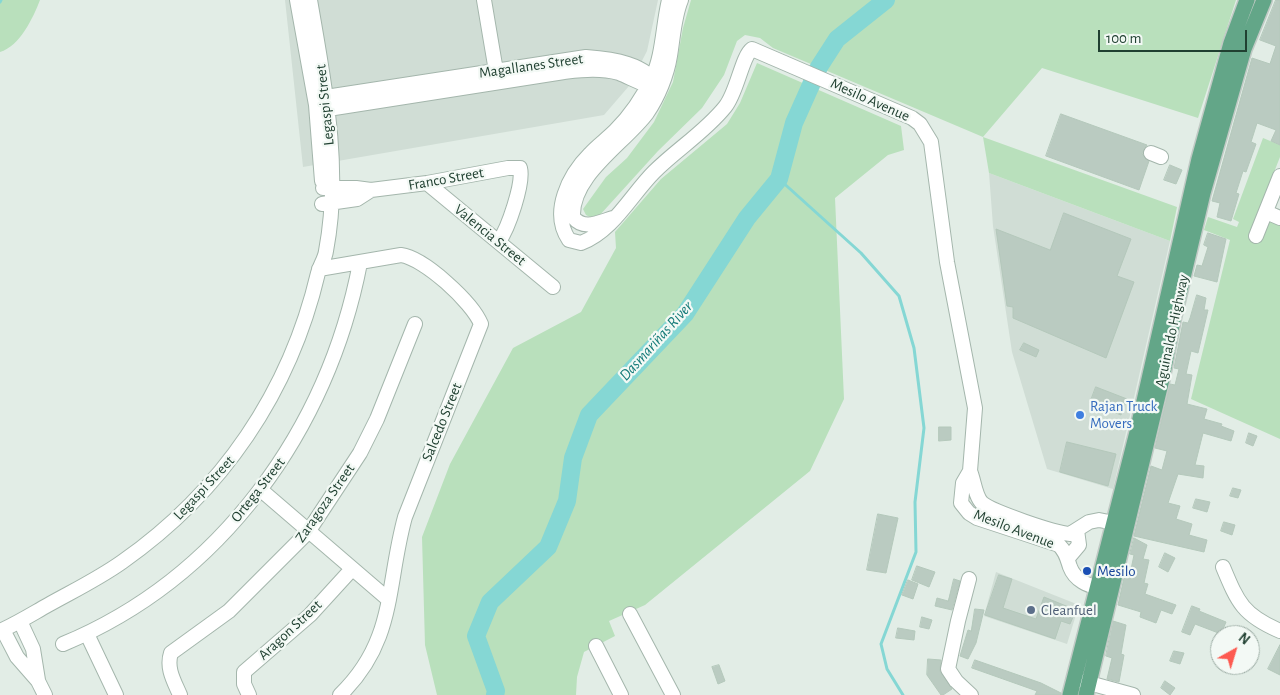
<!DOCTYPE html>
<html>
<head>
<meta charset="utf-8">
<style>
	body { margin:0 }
	#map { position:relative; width:1280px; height:695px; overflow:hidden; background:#e2ede6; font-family:"Alegreya Sans",sans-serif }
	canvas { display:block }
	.north { position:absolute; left:1210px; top:625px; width:50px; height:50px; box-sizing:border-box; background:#f3f9f5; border:1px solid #9fafa7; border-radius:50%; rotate:39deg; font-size:14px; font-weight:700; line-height:20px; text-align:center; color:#204031 }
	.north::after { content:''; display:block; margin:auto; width:18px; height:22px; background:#fd5a50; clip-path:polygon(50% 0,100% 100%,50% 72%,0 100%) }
	.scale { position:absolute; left:1098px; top:30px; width:149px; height:22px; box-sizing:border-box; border:2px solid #204031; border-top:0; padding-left:6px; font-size:15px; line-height:18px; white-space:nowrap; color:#204031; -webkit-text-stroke:4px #f3f9f5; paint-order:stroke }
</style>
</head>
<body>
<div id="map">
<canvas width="1280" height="695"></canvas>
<div class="north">N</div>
<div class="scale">100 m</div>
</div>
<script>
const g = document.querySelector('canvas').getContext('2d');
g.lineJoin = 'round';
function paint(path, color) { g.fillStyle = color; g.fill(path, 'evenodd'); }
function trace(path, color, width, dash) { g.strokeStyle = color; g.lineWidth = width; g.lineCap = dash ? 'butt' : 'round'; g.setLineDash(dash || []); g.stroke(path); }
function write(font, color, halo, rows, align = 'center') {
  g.font = font + ' "Alegreya Sans",sans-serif'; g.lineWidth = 4.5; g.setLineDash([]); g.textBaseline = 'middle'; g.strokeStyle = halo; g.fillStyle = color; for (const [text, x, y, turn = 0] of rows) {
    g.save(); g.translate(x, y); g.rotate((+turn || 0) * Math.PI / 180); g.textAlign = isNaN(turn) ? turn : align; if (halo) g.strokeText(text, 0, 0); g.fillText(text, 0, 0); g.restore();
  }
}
paint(new Path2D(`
	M285,0H658L647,51L629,86L604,115L303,167Z
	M989,173L1170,241L1113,489L1047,469L1012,352L993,226Z
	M996,572L1079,605L1067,644L984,616Z`), '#d0ddd5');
paint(new Path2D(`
	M0,0H40C33,18 20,46 0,52Z
	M691,0H1236L1198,118L1042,68L983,137L1177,207L1170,241L989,173L983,137L773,48L760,38L745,35L737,41L724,75L702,108L658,151L599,216L592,218L586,215L583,209L606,177L627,158L654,122L673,82L683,28Z
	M757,63L901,126L904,150L888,155L835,198L844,399L810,471L645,605L609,621L615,636L584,652L577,677L576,695H437L425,645L422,537L450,464L513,348L581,312L616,248L615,232L661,179L727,124L740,103Z
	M1263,138L1280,145V157L1250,233L1261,238L1267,224L1272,221L1280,225V439L1191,399L1230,240L1204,230L1208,217L1237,227L1239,222L1233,219Z`), '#b9e0bc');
trace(new Path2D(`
	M0,2L1,0
	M779,179L861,253L899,296L914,348L924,428L915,502L916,552L881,644L887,669L903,695`), '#85d7d4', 3);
trace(new Path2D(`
	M495,695L496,691L476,636L490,602L548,547L567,501L573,458L589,415L685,314L747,218L779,179L794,123L819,67L837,39L886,0`), '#85d7d4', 18);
const building = new Path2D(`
	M1276,0H1280V145L1271,141L1276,130L1257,123L1251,142L1256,144L1246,172L1243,171L1236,193L1239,194L1231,221L1217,217L1220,203L1212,201L1252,58L1270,64L1276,46L1260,40Z
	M1061,114L1147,145L1142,154L1149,161L1139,190L1046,156Z
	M1170,165L1182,170L1176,184L1164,180Z
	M1064,213L1131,239L1117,276L1134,282L1106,358L1013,318V307L1007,306L996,229L1050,250Z
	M1208,233L1226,239L1217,282L1194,276L1197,265L1202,266L1208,247L1204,245Z
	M1197,295L1206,298L1204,310H1208L1198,353L1191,351L1186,374L1192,375L1187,404L1207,409L1204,419L1222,424L1221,426L1234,431L1231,441L1203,433L1195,465L1204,466L1203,478L1178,474L1168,503L1180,506L1176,519L1192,524L1189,535L1207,540L1204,552L1134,536L1151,466L1162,470L1167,451L1155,448L1170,384L1175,385L1179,369L1174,368L1183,322L1188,323L1190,318Z
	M1024,343L1039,350L1036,357L1020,350Z
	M1096,387L1127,399L1121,415L1090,403Z
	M939,427H951V440L939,441Z
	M1249,433L1257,436L1253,446L1246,443Z
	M1067,442L1116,454L1108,486L1060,472Z
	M1233,488L1241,490L1238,498L1230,496Z
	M1196,499L1210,502L1207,512L1193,508Z
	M878,514L898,518L886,573L867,570Z
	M1224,522L1235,525L1232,535L1221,531Z
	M1134,538L1147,545L1143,559L1149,560L1144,583L1148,584L1145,594L1176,605L1172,614L1161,610L1156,623L1140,617L1141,612L1118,605L1124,578L1129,579L1134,555L1130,554Z
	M1165,553L1175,558L1168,572L1159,567Z
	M917,566L935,572L929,587L912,580Z
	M999,575L1012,579L1003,608L1036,619L1044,597L1076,610L1070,624L1061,621L1055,639L985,615Z
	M954,579L960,581L952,610L935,606L937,598L948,601Z
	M908,580L918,584L913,599L902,595Z
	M1192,606L1200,609L1199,611L1226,622L1221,634L1195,624L1190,635L1182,632Z
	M975,609L984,610L976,643L968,659L960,656L968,630L971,631Z
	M922,617L932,620L929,629L920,627Z
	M1113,621L1126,625L1121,654L1124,655L1119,682L1107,679L1112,658L1106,656Z
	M898,628L915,631L914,640L896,638Z
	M1280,645V675L1268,669Z
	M1174,651L1184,653L1180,664L1170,661Z
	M928,659L941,660L940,671L952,689L943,695H941L927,675Z
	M975,660L1041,683L1061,693V695H1035L1037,691L972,668Z
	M719,665L725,681L718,684L712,667Z
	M1165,681L1175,688L1170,695L1161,688Z`);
paint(building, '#bacbc1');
trace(building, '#b4c8bb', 1);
const minor = new Path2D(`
	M297,0L316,105L322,181
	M484,0L497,77
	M669,0C663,24 663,57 652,78C643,97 630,116 615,131C607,139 597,146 590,154C569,175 550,212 569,240L581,243C613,231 631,195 654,172C677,149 705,132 725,107C737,93 742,56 752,49L912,118L920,124L931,142L947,262L975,408L970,471L963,483L961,503L969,513L977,518L1059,545C1066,552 1067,558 1070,567C1076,583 1092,586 1106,591
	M316,105L326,97L586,57C612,59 646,63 660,88
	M320,106L328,109L564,72C583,70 600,68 619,73C632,78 643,86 657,87
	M1151,153L1161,157
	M427,183L553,287
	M323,188H356L371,190L427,183L508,168H520C524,183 508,229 499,241
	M322,204L357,199L371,190
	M1266,212L1280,218
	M613,218C599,222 584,231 573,217C571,175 625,143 647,113C658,97 667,75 670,56C673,38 674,17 681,0
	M1256,236L1280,176
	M319,269L401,255C424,258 472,302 481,324L405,517C386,586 396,641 340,695
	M970,471C974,480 975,496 982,503C993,512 1055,533 1070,534L1089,522L1099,520L1124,525
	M261,490L389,600
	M1068,558L1079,545L1077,530
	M1223,567C1238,603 1243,615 1280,631
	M969,579L958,621L948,669L956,681L971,695
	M630,614L673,695
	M20,621L33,649L38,680
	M3,630L17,657L38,681L45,695
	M0,631C16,624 32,614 48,605C73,591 98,579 122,562C222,492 290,392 318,273C320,265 325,259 326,251C342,168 324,82 310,0
	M87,634L116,695
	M63,644C222,578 328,429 360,263
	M596,646L621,695
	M1078,680L1133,695
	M180,695C174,681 166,668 171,653L229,611L308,532L360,453L377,419L415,324
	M249,695L244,684V672L310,615L352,569`);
const major = new Path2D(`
	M1070,695L1137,432L1199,159L1231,43L1247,0
	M1086,695L1162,379L1173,320L1203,193L1244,49L1264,0`);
trace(minor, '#a4b6ac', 16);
trace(major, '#c1cac5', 18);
trace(minor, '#fff', 14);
trace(major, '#63a688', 15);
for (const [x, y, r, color] of [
	[1080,415,5,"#3f7fe0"],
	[1087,571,5,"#1a4fb4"],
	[1031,610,5,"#5c6f8a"]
]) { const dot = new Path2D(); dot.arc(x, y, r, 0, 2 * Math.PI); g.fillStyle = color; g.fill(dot); trace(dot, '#f3f9f5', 2); }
write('15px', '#204031', '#f3f9f5', [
	["Magallanes Street",531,66,-8],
	["Mesilo Avenue",870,100,24],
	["Legaspi Street",325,105,-96],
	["Franco Street",446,179,-10],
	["Valencia Street",490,235,39],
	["Aguinaldo Highway",1172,331,-78],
	["Salcedo Street",442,422,-68],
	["Legaspi Street",204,488,-47],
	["Ortega Street",258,490,-52],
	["Zaragoza Street",325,503,-55],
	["Mesilo Avenue",1014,529,21],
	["Aragon Street",290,630,-43]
]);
write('15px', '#366cbe', '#f3f9f5', [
	["Rajan Truck",1090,406],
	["Movers",1090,423]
], 'left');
write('15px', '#164399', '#f3f9f5', [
	["Mesilo",1097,571]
], 'left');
write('15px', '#4e5e75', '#f3f9f5', [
	["Cleanfuel",1041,610]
], 'left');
write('italic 16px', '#157b79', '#f3f9f5', [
	["Dasmariñas River",656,341,-48]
]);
</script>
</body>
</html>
